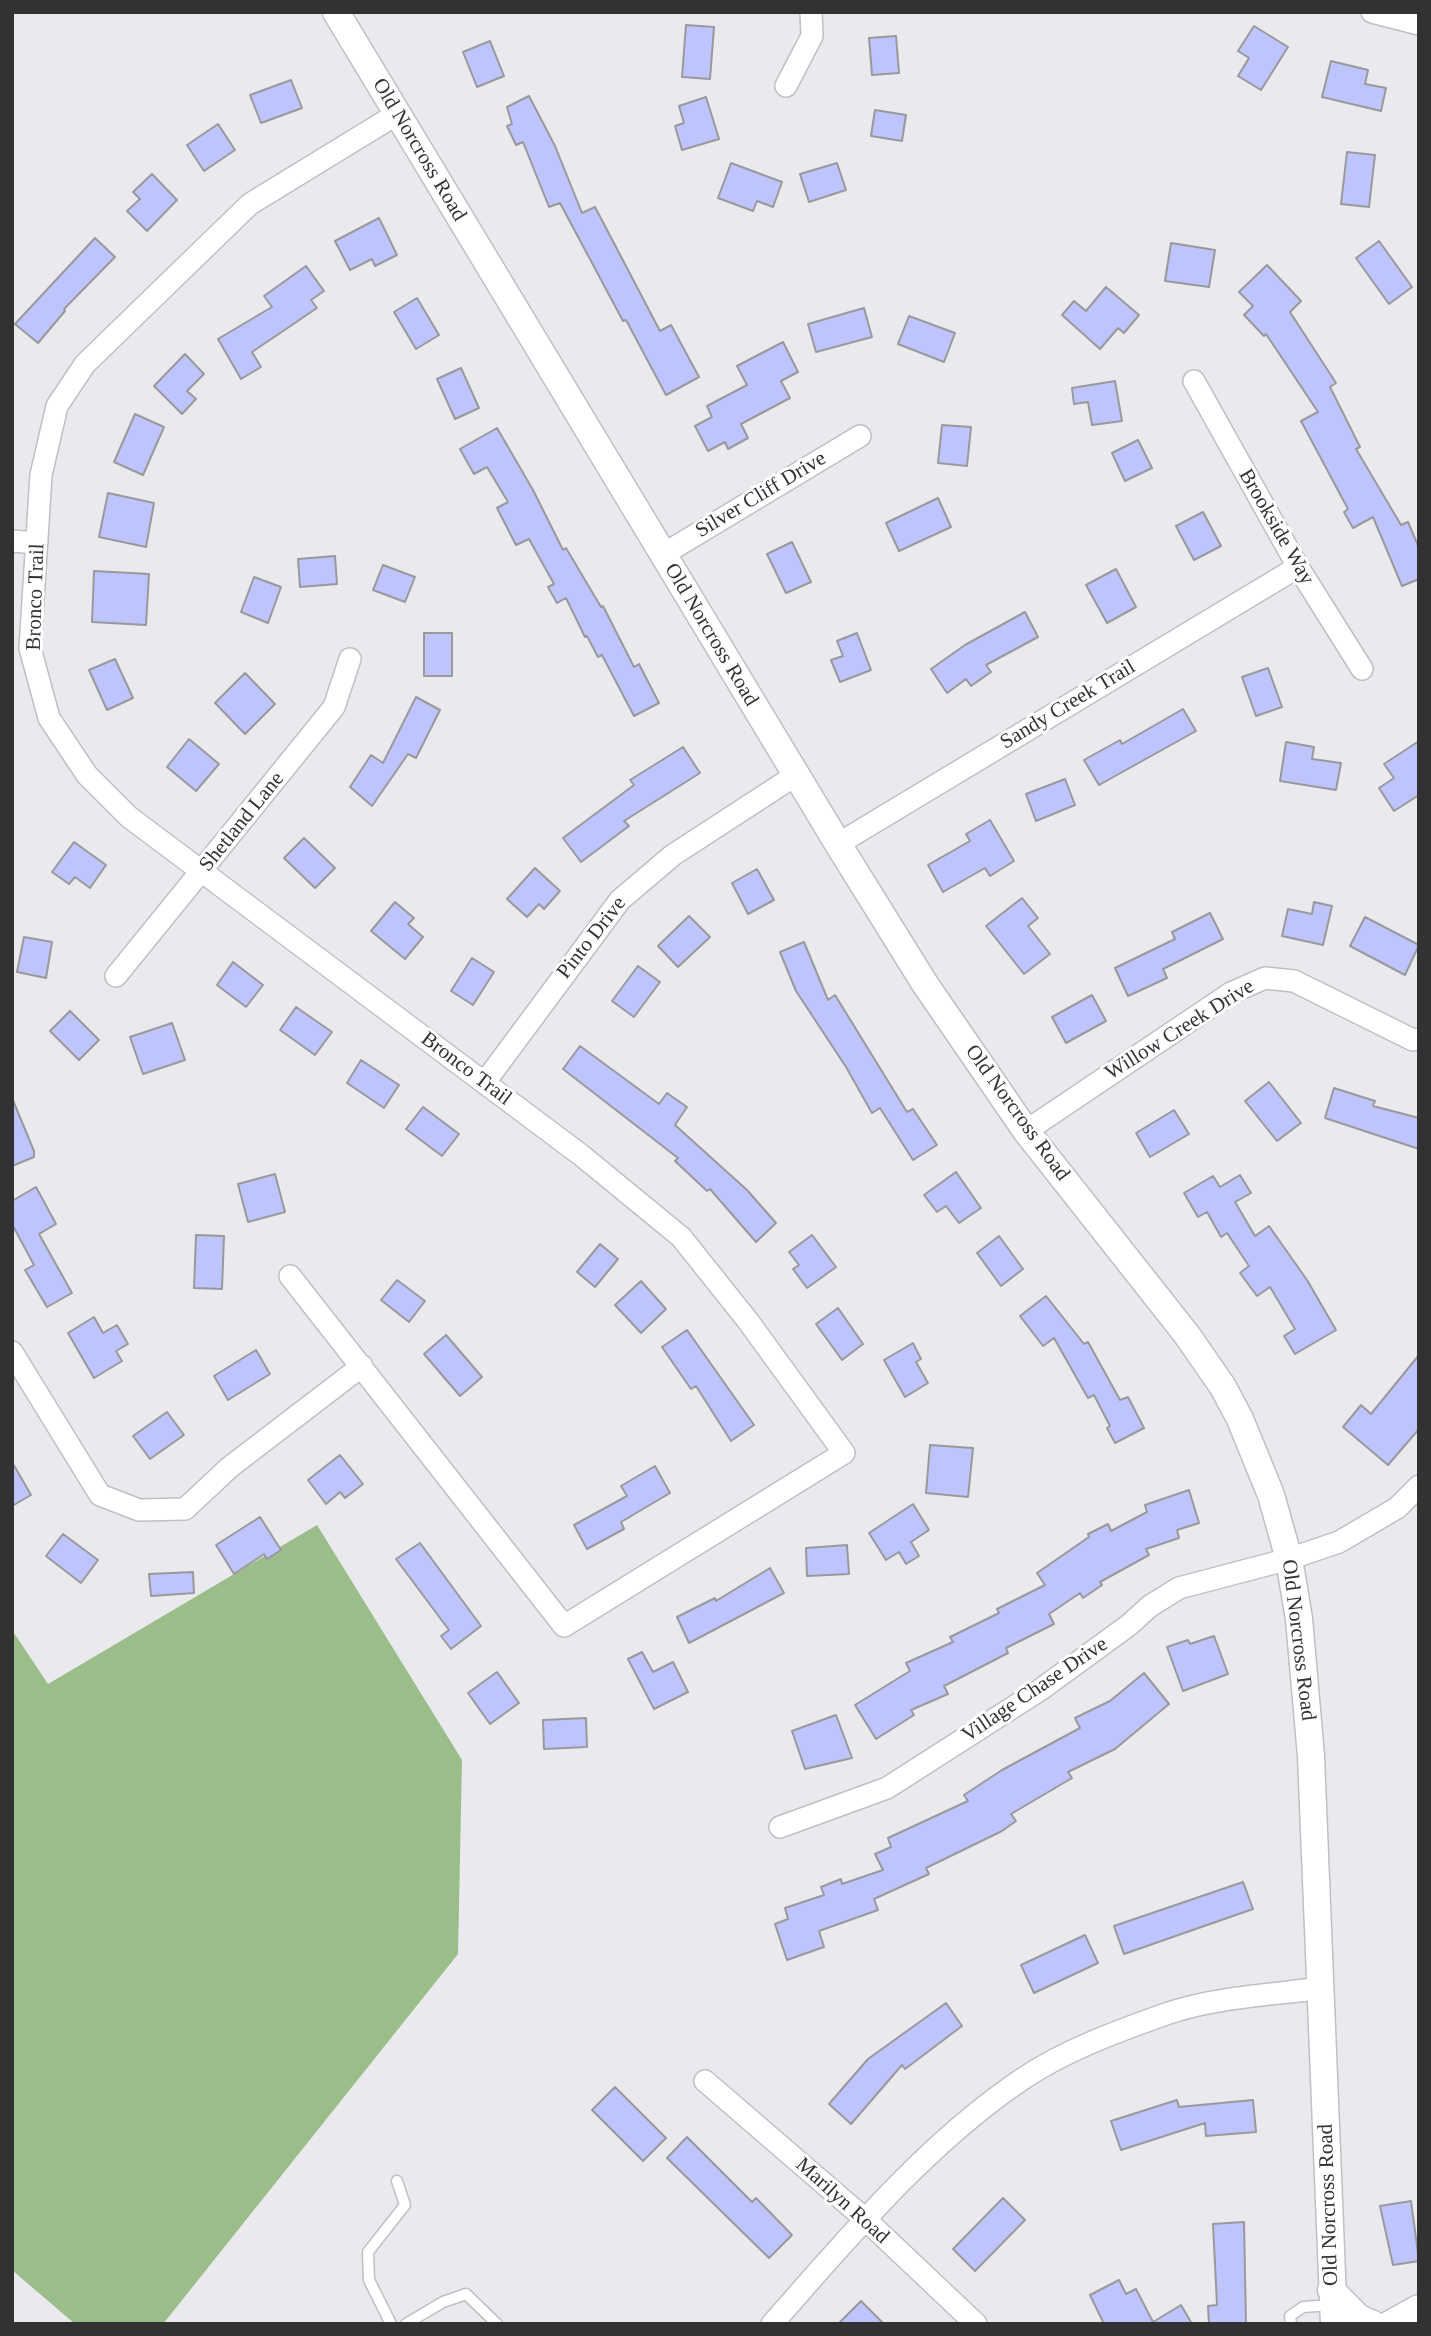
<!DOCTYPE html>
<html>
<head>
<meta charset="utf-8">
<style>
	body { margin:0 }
	#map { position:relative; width:1431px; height:2336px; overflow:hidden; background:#eaeaee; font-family:Georgia,serif }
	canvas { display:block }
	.frame { position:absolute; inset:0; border:14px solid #323233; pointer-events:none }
</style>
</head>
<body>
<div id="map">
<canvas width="1431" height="2336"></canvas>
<div class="frame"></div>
</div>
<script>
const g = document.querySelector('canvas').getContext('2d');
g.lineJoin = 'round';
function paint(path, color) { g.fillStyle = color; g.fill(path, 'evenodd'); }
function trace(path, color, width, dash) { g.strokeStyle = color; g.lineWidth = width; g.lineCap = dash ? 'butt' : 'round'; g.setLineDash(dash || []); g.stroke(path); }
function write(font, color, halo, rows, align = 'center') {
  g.font = font + ' Georgia,serif'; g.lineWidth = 6; g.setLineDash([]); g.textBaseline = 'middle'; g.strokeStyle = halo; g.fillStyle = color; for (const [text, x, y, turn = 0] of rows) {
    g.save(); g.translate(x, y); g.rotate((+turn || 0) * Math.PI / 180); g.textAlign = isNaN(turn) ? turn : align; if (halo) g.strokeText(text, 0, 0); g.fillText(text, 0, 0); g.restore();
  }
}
paint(new Path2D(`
	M317,1525L462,1760L458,1954L163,2324H75L12,2270V1630L48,1684Z`), '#9abd8a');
const building = new Path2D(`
	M686,25L714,27L710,79L682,77Z
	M1254,26L1288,47L1261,90L1238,76L1249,58L1238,51Z
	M896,36L899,73L872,75L869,38Z
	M490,41L504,76L477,87L463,52Z
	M1331,61L1368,70L1365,84L1386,88L1381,111L1322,97Z
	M291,80L302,108L261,123L250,95Z
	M529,96L555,146L582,213L595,207L660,331L671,325L699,377L666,395L626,320L623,321L560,203L549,207L523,142L516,145L507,126L512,124L507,107Z
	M706,97L719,139L682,150L675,126L684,123L679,106Z
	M875,110L906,115L902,141L871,136Z
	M218,124L235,150L204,171L187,145Z
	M1347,152L1375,155L1369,207L1341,204Z
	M731,163L782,182L773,207L757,201L753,211L718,198Z
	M837,163L846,190L809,202L800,174Z
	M152,174L177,200L147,231L127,211L140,199L133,192Z
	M379,218L397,255L375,266L372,259L350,270L335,241Z
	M95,238L115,257L64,309L65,311L38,343L15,324Z
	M1379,241L1412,287L1389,304L1356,258Z
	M1171,243L1215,250L1209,287L1165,281Z
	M1267,265L1301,301L1290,312L1336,383L1330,387L1360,447L1356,449L1401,525L1408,522L1419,548V579L1402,586L1373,517L1353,528L1344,512L1348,509L1301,421L1318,412L1266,334L1264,336L1244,315L1253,306L1239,292Z
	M306,266L324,291L311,300L317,308L252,352L261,367L241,379L218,339L272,307L264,296Z
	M1106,287L1139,315L1124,333L1118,328L1100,349L1062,315L1074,301L1086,311Z
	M417,298L439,335L416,349L394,312Z
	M864,308L872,337L816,352L808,324Z
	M909,316L955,333L944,362L898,344Z
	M783,342L798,372L781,381L790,398L741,424L748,438L728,449L725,442L708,451L695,426L712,417L707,406L747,385L737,366Z
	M185,354L204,374L187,391L196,399L182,414L154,386Z
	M461,368L479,408L455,419L437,379Z
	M1115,381L1122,421L1092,425L1088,402L1074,404L1072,388Z
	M135,414L164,427L143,475L114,462Z
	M942,425L971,427L967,466L938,463Z
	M497,428L533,490L563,550L566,548L601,607L603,606L634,667L639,664L659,703L634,716L602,655L598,657L587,636L585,637L566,598L557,603L548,587L554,584L529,539L516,545L497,508L508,502L487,467L474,474L460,449Z
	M1138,440L1152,468L1125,481L1112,453Z
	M108,493L154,503L146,547L99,537Z
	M938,498L951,527L899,551L886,523Z
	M1203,512L1221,546L1194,560L1176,526Z
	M792,542L811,582L786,593L767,554Z
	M335,556L337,584L300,587L298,559Z
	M383,565L415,577L405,602L373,590Z
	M1116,569L1136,607L1107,623L1086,585Z
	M94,571L149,574L146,625L92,622Z
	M254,577L281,587L268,623L241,612Z
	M1025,612L1038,637L986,665L991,672L971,686L966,679L947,693L931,669L965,645Z
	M424,633H452V676H424Z
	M857,633L871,670L840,682L831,660L843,656L837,641Z
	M115,659L133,698L107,710L89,670Z
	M1268,668L1282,707L1256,716L1242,677Z
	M245,673L275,704L245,734L215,703Z
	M416,697L440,710L416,758L408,754L372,806L350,787L371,755L383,763Z
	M1183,709L1196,731L1099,785L1084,760L1120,740L1122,744Z
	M189,739L219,764L196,791L167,767Z
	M1419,741V795L1394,811L1379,788L1394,778L1384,764Z
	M1286,742L1314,747L1312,759L1341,763L1336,790L1280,781Z
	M683,747L700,773L624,821L629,826L581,862L563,838L634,785L630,780Z
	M1065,779L1075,805L1036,821L1026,794Z
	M990,820L1014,861L990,876L985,868L943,892L928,865L970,841L966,834Z
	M304,838L335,868L315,888L284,858Z
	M74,842L106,865L90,888L75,877L69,884L52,872Z
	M535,868L560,891L544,909L539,904L527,917L507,899Z
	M757,869L774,900L748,914L732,883Z
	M1022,898L1038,918L1028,926L1050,954L1024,974L986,926Z
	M395,902L414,918L408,924L423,937L405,959L371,931Z
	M1314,902L1332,906L1323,945L1282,936L1288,909L1312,914Z
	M1210,913L1223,939L1163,969L1167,978L1128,996L1115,968L1175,939L1172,932Z
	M689,916L710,937L678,967L658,946Z
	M1365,917L1419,945L1405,975L1350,946Z
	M24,937L52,942L46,978L17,972Z
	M804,942L828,1000L835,995L907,1112L913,1109L937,1145L913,1160L880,1108L872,1113L846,1067L796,991L780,952Z
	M472,958L494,972L473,1005L451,991Z
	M233,962L263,985L246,1007L217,985Z
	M638,966L660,982L634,1017L612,1001Z
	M1092,995L1106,1021L1066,1043L1052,1017Z
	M296,1007L332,1032L315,1055L280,1030Z
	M70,1011L99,1040L79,1060L50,1031Z
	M172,1023L185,1060L143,1074L130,1037Z
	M580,1046L659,1104L667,1093L687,1107L675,1125L747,1190L776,1223L756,1242L710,1189L707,1191L675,1161L678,1158L563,1069Z
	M361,1060L399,1085L384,1108L347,1083Z
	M1269,1082L1301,1123L1277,1141L1245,1101Z
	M1334,1088L1375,1101L1373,1106L1419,1118V1149L1325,1118Z
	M12,1098L34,1151V1157L12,1166Z
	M423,1107L459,1134L442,1156L406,1129Z
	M1174,1110L1189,1134L1150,1157L1136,1133Z
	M956,1172L981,1208L959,1223L946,1206L937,1212L924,1195Z
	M275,1174L285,1212L248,1222L238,1184Z
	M1240,1175L1251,1193L1235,1202L1255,1236L1269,1226L1307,1280L1336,1330L1295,1354L1284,1336L1295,1329L1270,1287L1257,1296L1240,1273L1249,1266L1227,1233L1221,1237L1207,1212L1198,1217L1184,1193L1213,1176L1220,1187Z
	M36,1187L56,1224L39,1234L72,1293L47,1307L25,1270L34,1265L12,1224V1201Z
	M196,1235L224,1236L222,1289L194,1288Z
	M812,1235L836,1267L807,1288L793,1269L799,1265L789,1252Z
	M999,1236L1023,1269L1001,1286L977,1253Z
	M600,1244L618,1259L595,1287L577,1272Z
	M397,1280L425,1301L409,1322L381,1300Z
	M641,1281L666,1309L641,1333L615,1305Z
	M1046,1296L1084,1344L1088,1342L1120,1400L1128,1397L1144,1428L1115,1443L1107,1428L1110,1426L1094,1395L1088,1398L1054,1338L1043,1346L1020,1316Z
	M838,1308L863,1344L842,1360L816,1324Z
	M94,1317L103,1333L117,1325L128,1344L116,1351L122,1361L94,1378L68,1333Z
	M687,1330L754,1425L731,1441L696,1386L691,1389L662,1347Z
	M446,1335L482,1377L460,1396L424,1354Z
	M913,1343L921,1359L916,1362L928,1383L905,1397L884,1360Z
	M256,1350L270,1374L228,1400L214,1376Z
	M1419,1355V1429L1388,1465L1343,1427L1361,1405L1371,1414Z
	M167,1412L184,1435L150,1459L133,1436Z
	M930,1445L973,1448L968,1497L926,1493Z
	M340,1455L363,1484L345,1498L340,1492L326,1504L308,1480Z
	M12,1462L31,1495L12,1506Z
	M655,1466L670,1493L621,1522L624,1529L587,1549L574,1525L627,1496L621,1486Z
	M1189,1490L1199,1523L1177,1530L1179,1538L1146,1549L1149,1555L1100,1582L1102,1585L1083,1598L1080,1593L1049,1614L1054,1624L1006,1648L1008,1653L944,1686L948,1694L911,1710L914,1715L876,1739L855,1705L910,1671L906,1663L953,1642L950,1637L999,1613L997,1609L1045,1585L1037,1573L1089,1537L1088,1534L1108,1524L1111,1531L1147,1512L1145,1505Z
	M913,1504L929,1530L911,1542L919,1556L906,1564L899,1552L886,1560L869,1533Z
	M260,1517L281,1550L267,1559L264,1554L234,1574L216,1545Z
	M63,1534L98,1560L81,1583L46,1556Z
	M420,1543L481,1626L451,1649L441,1636L449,1630L396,1559Z
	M847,1545L849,1574L807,1576L806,1548Z
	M770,1568L784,1593L689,1643L677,1617L715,1598L716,1601Z
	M193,1572L194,1593L151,1596L149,1574Z
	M1214,1636L1228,1674L1183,1691L1167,1647L1188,1640L1190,1644Z
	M642,1652L653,1672L673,1662L688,1692L654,1709L628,1659Z
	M497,1672L519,1703L490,1724L468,1693Z
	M1144,1673L1169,1704L1115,1749L1068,1772L1072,1778L1011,1814L1016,1821L1002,1831L926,1868L929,1874L874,1899L878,1910L819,1931L824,1947L787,1960L775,1924L788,1919L785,1908L824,1895L821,1887L841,1879L842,1884L883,1870L875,1854L891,1847L888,1838L968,1801L964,1795L1002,1770L1080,1728L1075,1718L1110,1701Z
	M836,1715L852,1758L805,1769L792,1731Z
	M586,1718L587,1747L544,1749L543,1720Z
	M1243,1882L1253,1909L1124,1954L1114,1926Z
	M1085,1935L1098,1963L1034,1993L1021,1965Z
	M946,2003L962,2026L905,2069L902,2065L851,2124L829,2104L868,2059Z
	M615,2087L666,2138L643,2161L592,2110Z
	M1177,2100L1179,2107L1253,2100L1256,2132L1206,2136L1205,2123L1121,2150L1111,2121Z
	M687,2137L752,2202L756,2198L792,2235L769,2258L667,2158Z
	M1003,2198L1025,2220L975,2271L953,2249Z
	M1411,2201L1419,2261L1393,2265L1380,2206Z
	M1244,2222L1246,2324H1209L1208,2306L1217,2305L1213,2224Z
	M1119,2280L1126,2294L1136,2289L1153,2322L1181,2305L1192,2324H1104L1090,2295Z
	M861,2301L884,2324H838Z`);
paint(building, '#bec5fe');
trace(building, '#99999c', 2);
const service = new Path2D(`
	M391,2324L369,2280L368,2252L405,2205L397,2181
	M406,2324L443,2302L466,2294L497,2324
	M1291,2324L1290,2316L1303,2307L1332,2305`);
const minor = new Path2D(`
	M1372,12L1419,24
	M786,86L812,36L811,12
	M1194,381L1298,567L1362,669
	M12,541L37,543
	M662,555L860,436
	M838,844L1298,567
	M116,976L334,707L350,659
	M485,1082L620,900L673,855L796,775
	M1026,1131L1231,993L1265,978L1294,981L1413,1040L1419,1039
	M290,1276L564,1626L844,1453L748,1321L681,1237L581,1155L129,817L87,775L49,718L30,648L41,475L57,406L85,364L250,204L397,114
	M12,1352L100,1495L139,1510L185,1509L230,1467L362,1366
	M780,1827L887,1788L1040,1690L1129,1625L1150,1606L1179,1588L1289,1559L1339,1542L1397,1508L1419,1486
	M705,2081L865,2219L976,2324
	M772,2324C848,2238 925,2145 1021,2080C1063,2051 1118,2031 1166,2014C1214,1997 1271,1995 1322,1988`);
const tertiary = new Path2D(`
	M336,12L838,844L925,984L1026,1131L1187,1335L1223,1387L1240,1419L1271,1495L1289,1559L1299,1619L1311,1756L1334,2324
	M1331,2290L1359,2318L1373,2324
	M1390,2324L1419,2308`);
trace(service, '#bfc0c3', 13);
trace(minor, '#bfc0c3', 24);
trace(tertiary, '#bfc0c3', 29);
trace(service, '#fff', 10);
trace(minor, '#fff', 21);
trace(tertiary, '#fff', 26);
write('21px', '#323233', '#fff', [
	["Old Norcross Road",419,150,59],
	["Silver Cliff Drive",761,495,-31],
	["Brookside Way",1276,527,60],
	["Bronco Trail",36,597,-88],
	["Old Norcross Road",711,635,59],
	["Sandy Creek Trail",1068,705,-31],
	["Shetland Lane",242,822,-51],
	["Pinto Drive",592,938,-52],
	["Willow Creek Drive",1180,1030,-32],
	["Bronco Trail",466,1069,37],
	["Old Norcross Road",1017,1113,54],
	["Old Norcross Road",1298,1640,83],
	["Village Chase Drive",1035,1690,-34],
	["Marilyn Road",842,2201,42],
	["Old Norcross Road",1329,2205,-92]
]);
</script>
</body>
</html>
